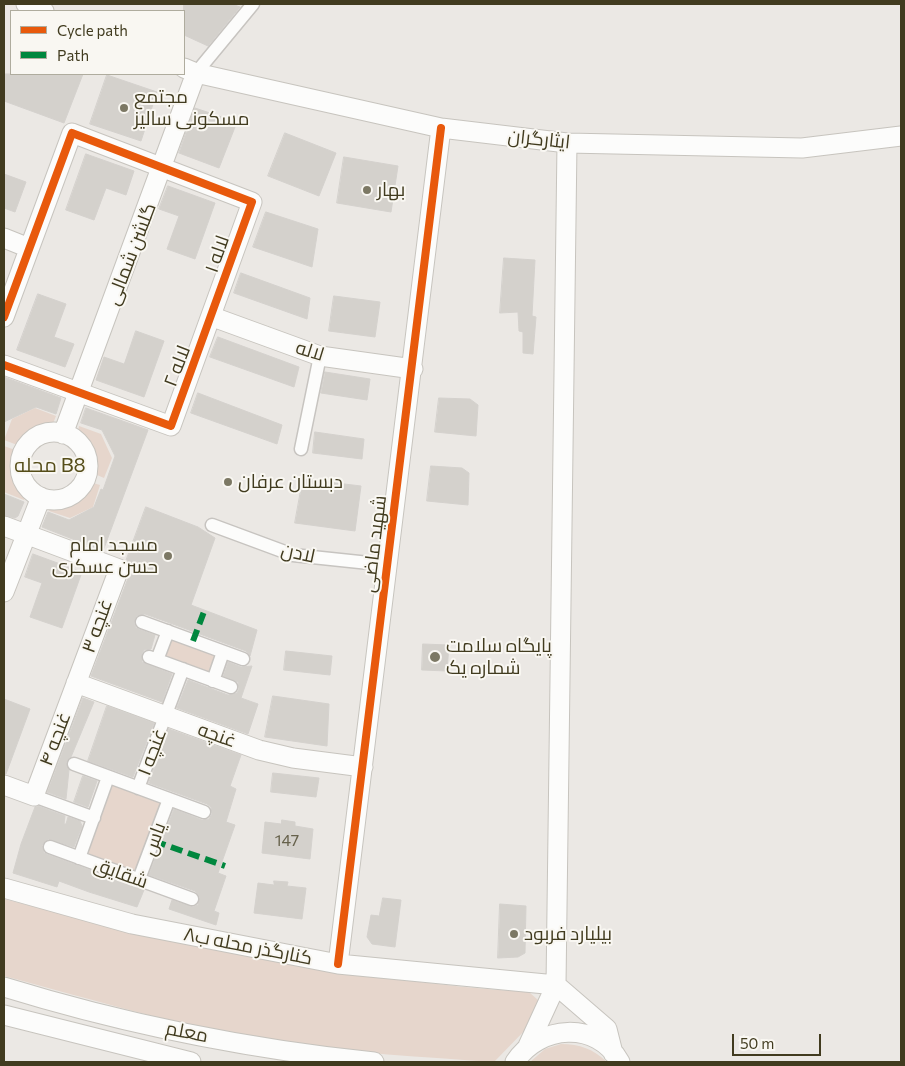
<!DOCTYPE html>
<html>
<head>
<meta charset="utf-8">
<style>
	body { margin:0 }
	#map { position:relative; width:905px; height:1066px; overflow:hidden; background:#ebe8e4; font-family:Commissioner,sans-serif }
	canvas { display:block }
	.frame { position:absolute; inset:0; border:5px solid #413b1f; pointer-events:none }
	.legend { position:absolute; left:10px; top:10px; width:175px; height:65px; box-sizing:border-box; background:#f9f7f2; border:1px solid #afac9e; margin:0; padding:6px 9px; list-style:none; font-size:15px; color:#413b1f }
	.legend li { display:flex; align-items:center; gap:10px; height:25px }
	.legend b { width:25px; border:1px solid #afac9e }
	.scale { position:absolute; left:732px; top:1034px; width:89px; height:22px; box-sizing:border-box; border:2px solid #413b1f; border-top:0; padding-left:6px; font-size:15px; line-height:18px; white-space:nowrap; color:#413b1f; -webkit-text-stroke:4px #f9f7f2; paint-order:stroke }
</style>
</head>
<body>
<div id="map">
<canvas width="905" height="1066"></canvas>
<div class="frame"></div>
<ul class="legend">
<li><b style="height:6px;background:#e8590c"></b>Cycle path</li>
<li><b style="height:6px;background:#00873e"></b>Path</li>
</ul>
<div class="scale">50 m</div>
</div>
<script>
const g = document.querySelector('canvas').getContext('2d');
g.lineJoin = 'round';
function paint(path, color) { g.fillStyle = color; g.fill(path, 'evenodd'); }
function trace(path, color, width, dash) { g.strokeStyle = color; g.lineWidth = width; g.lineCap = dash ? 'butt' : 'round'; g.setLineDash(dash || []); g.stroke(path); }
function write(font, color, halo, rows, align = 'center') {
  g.font = font + ' Commissioner,Cairo,sans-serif'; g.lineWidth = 4; g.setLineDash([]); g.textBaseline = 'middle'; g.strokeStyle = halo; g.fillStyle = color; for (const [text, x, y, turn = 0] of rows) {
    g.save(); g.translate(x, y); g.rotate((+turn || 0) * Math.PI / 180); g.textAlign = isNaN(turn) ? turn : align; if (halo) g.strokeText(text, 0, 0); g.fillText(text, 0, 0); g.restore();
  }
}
paint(new Path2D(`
	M35,408L56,416L50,431C35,427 27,433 20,446L4,440L12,419Z
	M79,426L101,434L112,458L104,478L90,472C93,458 87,447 77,437Z
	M4,446L18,451C11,469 15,479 28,491L24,500L4,492Z
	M86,481L100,485L93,507L70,518L49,511L51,502C67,502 78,494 86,481Z
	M170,634L220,653L212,678L162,659Z
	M112,783L164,802L137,874L86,855Z
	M4,899C177,943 350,981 529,992L538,1000L531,1024L494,1062C423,1057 352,1053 281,1043C188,1029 95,1000 4,976Z
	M561,1044C580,1044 593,1049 607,1062H530L545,1049Z`), '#e6d6cc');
const building = new Path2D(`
	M184,4H232L240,7L208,46L184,35Z
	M4,74H83L64,123L4,101Z
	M107,75L157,92L141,141L90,124Z
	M195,108L237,122L219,168L179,153Z
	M285,133L336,153L319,196L268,176Z
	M86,154L134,171L126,195L106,188L94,220L66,210Z
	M344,157L398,166L391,212L337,203Z
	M4,174L26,182L15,212L4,208Z
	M168,186L215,203L195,259L167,249L179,216L159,209Z
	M266,212L318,229L312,267L253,247Z
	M504,258L535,260L532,316L536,317L533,354L523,353V332L519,331L518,312L500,313Z
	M241,273L310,298L307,319L234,293Z
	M38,294L66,304L54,337L74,344L65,367L17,350Z
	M334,296L380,302L375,337L329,331Z
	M136,331L164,341L144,397L96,380L104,357L124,364Z
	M218,337L299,367L294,387L210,357Z
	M325,372L370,379L367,400L321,393Z
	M4,377L61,398L56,414L36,407L4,422Z
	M198,393L282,425L277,444L191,413Z
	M439,398L470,399L478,405L476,436L435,432Z
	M86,408L148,430L103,551L42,527L48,512L69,520L94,507L101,489L103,490L115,456L102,430L81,423Z
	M315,432L364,439L362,459L313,453Z
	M431,466L462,468L469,473L468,505L427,501Z
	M303,479L361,486L355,531L295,523Z
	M4,494L24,502L18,516L15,518L4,515Z
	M146,507L198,527L215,538L191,605L257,630L250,656L246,651L170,623L145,614L137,616L134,623L136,628L155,635L151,649L144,650L142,654V662L172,674L162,702L91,676L130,573V567L126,561Z
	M33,554L82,572L62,628L30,617L42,583L25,577Z
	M423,644L449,645L447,671L422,670Z
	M286,651L332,656L330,675L284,670Z
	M228,662L241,667L252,666L241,698L258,704L248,734L177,708L188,680L228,695L237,693L239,689L238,682L223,676Z
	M273,696L329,704L327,746L265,737Z
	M83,698L94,702L71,757L66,762L69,770L66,799L47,792Z
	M4,699L30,709L6,774H4Z
	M107,706L154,723L133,777L88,761Z
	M169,729L241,755L230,786L236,789L226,822L235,825L218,873L226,876L214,911L219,913L216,925L169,909L172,900L193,907L198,905L200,897L195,891L149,875L174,809L202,820L209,819L212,814L211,807L207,804L149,783Z
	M273,773L319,778L316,797L271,792Z
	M83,776L97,781L88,807L74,802Z
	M38,806L65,816L64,824H66L68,817L80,821L82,826L74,847L48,839L42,845L44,853L144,890L137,907L89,892L59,881L57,887L13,873L21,844L35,807Z
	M282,820L295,822V826L313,829L310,859L262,853L265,822L281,824Z
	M274,881L288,882L287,886L306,888L302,919L254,913L258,883L274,885Z
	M383,898L401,900L395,947L372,944L367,937L371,915L379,916Z
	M500,904L526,906L525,953L518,957L498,958Z`);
paint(building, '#d4d1cc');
trace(building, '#d4d1cd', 1);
const street = new Path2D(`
	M196,73L253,4
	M301,449L320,356
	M212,525L293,555L388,565
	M142,622L243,659
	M149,657L231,687
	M157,660L168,631
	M213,681L223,652
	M74,764L204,812
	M138,788L183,669
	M34,796L94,818
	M50,847L192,899
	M79,858L108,777
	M139,879L169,799`);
const secondary = new Path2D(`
	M26,4L44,11
	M184,68L196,73L441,128L567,143L802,148L901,136
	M4,238L29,248
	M4,317L72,133L252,202L171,426L4,365
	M213,317L320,356L413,369
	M20 466a34 34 0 1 1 68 0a34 34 0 1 1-68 0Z
	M63,434L196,73
	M4,526L119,569L34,796L4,785
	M4,592L41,497
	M76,683L259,750L293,758L363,767
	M4,888L132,924L338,964L556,985
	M338,964L441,128
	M556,985L607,1029L613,1053
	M4,987C124,1024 249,1049 374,1062
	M4,1015L191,1062
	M528,1046L556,985L567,143
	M515,1062C539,1025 597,1020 620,1062`);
trace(street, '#c7c4c0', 15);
trace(secondary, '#c7c4be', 21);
trace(street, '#fcfcfb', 12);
trace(secondary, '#fcfcfb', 19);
trace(new Path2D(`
	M193,641L205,609
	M154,841L225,866`), '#00873e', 6, [12, 6]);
trace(new Path2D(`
	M4,317L72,133L252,202L171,426L4,365
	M338,964L441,128`), '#e8590c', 8);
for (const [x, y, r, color] of [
	[124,108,5,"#7c7864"],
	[367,190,5,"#7c7864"],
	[228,482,5,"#7c7864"],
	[168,556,5,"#7c7864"],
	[435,657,6,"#7c7864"],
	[514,934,5,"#7c7864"]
]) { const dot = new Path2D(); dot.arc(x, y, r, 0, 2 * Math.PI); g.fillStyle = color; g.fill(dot); trace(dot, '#f9f7f2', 2); }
write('16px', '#66614b', null, [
	["147",287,841]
]);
write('19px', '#413b1f', '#f9f7f2', [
	["مجتمع",134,97],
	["مسکونی سالیز",134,119],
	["بهار",377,190],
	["دبستان عرفان",238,482],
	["مسجد امام",158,545,"right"],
	["حسن عسکری",158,567,"right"],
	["پایگاه سلامت",446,646],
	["شماره یک",446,668],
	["بیلیارد فربود",524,934]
], 'left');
write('19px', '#413b1f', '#f9f7f2', [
	["ایثارگران",539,139,6],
	["گلشن شمالی",131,254,-69],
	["لاله ۱",217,254,-71],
	["لاله",310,351,17],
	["لاله ۲",177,366,-69],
	["شهید ماضی",374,544,-83],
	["لادن",298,553,12],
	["غنچه ۳",97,626,-70],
	["غنچه",217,735,20],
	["غنچه ۴",55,739,-69],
	["غنچه ۱",152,752,-69],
	["یاس",154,839,-70],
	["شقایق",121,873,20],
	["کنارگذر محله ب۸",248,946,11],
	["معلم",187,1032,11]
]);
write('20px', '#554d19', '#f9f7f2', [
	["محله B8",50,465]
]);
</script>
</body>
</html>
